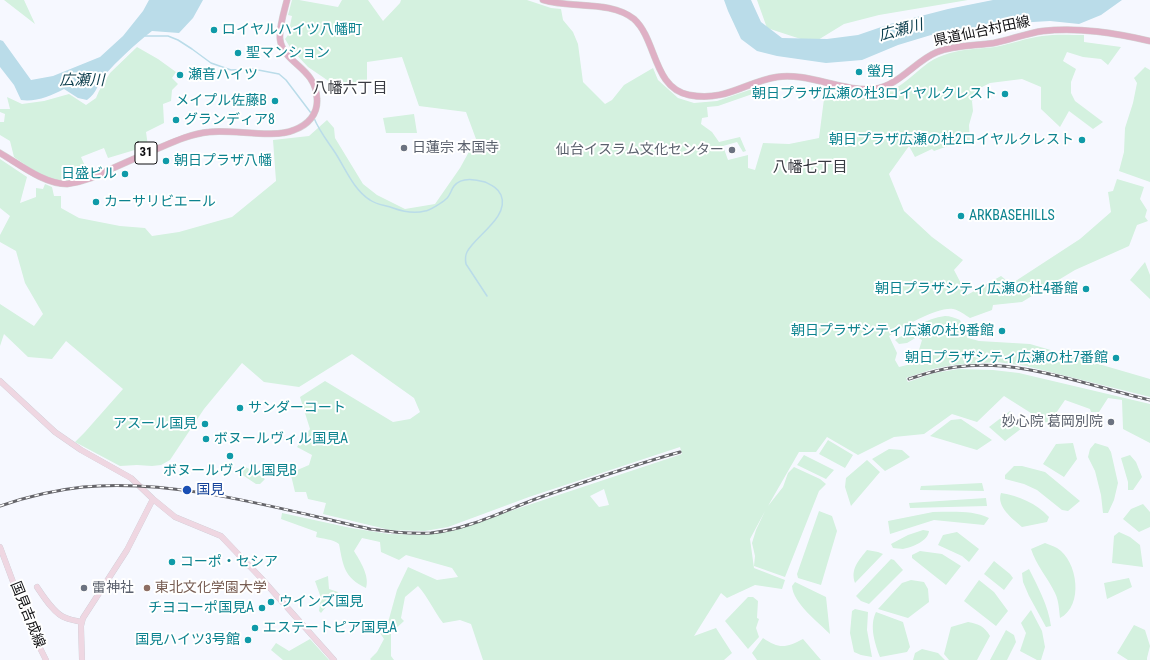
<!DOCTYPE html>
<html>
<head>
<meta charset="utf-8">
<style>
	body { margin:0 }
	canvas { display:block; background:#f6f8ff }
</style>
</head>
<body>
<canvas width="1150" height="660"></canvas>
<script>
const g = document.querySelector('canvas').getContext('2d');
g.lineJoin = 'round';
function paint(path, color) { g.fillStyle = color; g.fill(path, 'evenodd'); }
function trace(path, color, width, dash) { g.strokeStyle = color; g.lineWidth = width; g.lineCap = dash ? 'butt' : 'round'; g.setLineDash(dash || []); g.stroke(path); }
function write(font, color, halo, rows, align = 'center') {
  g.font = font + ' "Roboto Condensed","Noto Sans JP",sans-serif'; g.lineWidth = 4; g.setLineDash([]); g.textBaseline = 'middle'; g.strokeStyle = halo; g.fillStyle = color; for (const [text, x, y, turn = 0] of rows) {
    g.save(); g.translate(x, y); g.rotate((+turn || 0) * Math.PI / 180); g.textAlign = isNaN(turn) ? turn : align; if (halo) g.strokeText(text, 0, 0); g.fillText(text, 0, 0); g.restore();
  }
}
paint(new Path2D(`
	M4,0H24L35,24Z
	M292,0H299L338,7L342,0H368L383,21L400,3L401,0H527L551,8L561,9L563,20L573,32L578,44L583,82L605,104L612,100L624,85L653,68L658,80L678,98L694,103L717,101L761,86V91L718,106L707,107L708,117L702,118L701,124L712,132L719,142L740,137L746,151L743,152L737,142L723,146L728,160L748,155V168L755,170L763,143L789,144L819,138L825,91C855,96 882,101 906,81C919,71 928,60 944,55C960,49 978,49 995,47C1011,44 1026,38 1042,36C1056,34 1071,35 1084,35V42L1121,47L1108,65L1101,59L1083,57L1067,52L1063,61L1076,69L1071,82V93L1075,101L1103,122L1093,129L1069,111L1060,127L1041,109V87L1022,79L990,83L980,88L972,101L973,111L969,125L970,144L948,146L934,151L932,149L915,157L909,146L889,174L904,211L932,237L963,260L954,270L967,295L1001,276L1011,284L1080,239L1111,212L1108,192L1113,191L1117,179L1144,187L1140,199L1147,210L1145,217L1148,221L1137,225L1129,246L1075,270L1022,302L993,305L992,310L970,318C965,315 959,310 953,309C937,307 903,327 889,336L897,353L895,360L899,367L915,363L922,340L917,337L907,343L899,344L895,340C910,331 926,318 945,316C950,316 955,318 960,320L968,338L979,341L1030,344L1150,379V397L1026,366L997,362L953,365L933,369L906,378L908,382L934,373L959,369L993,370L1019,373L1150,404V443L1123,429L1122,400L1108,398L1099,412H1091L1090,409L1065,400L1054,416L1068,418L1095,417L1094,421L1053,427L1004,396L977,422L952,414L924,434L894,437L858,455L827,437L816,452H799L768,506L783,487L788,473L794,467L820,479L826,484L819,491L785,577L754,566L755,556L752,543L756,530L765,511L750,539L754,568L785,580L782,589L755,585L727,598L721,593L694,636L716,628L732,653L724,660H483L471,624L460,620L443,623C434,611 428,597 418,586L405,597L401,618L404,621L391,633V656L394,660H371L370,659L377,652L384,639L380,633L389,619L397,590L408,567L437,580L458,577L452,568L406,555L399,560L381,552L380,542L362,538L354,551C360,561 370,576 366,588C344,578 343,565 339,544C332,539 324,539 316,537L317,532L281,519L282,513L351,528L389,534L424,535L450,531L682,454L680,447L529,497L448,527L425,531L390,530L323,514L326,503L308,499L306,492H295L290,471H295L309,465L312,455L297,447L310,429L300,397L325,381L393,422L410,419L420,412L414,398L352,354L299,387L264,382L242,363L204,409L170,460L161,465L152,466L137,465L120,466L75,442L85,432L123,389L66,341L52,359L28,357L4,334L0,346V304L34,326L43,314L25,283L16,251L0,242V235L10,216L0,208V159L27,177L20,203L36,197V188L43,189L45,184L52,187L54,196H61V208L79,218L120,226L145,228L152,236L179,232L232,217L276,181L273,140L309,136L327,120L334,128L335,138L363,184L377,195L405,209L435,204L460,168L476,139L466,112L419,106L402,57L367,62V86L330,82L308,67L291,49L285,39L288,35L292,16L288,15ZM604,489L609,505L599,507L590,496Z
	M757,0H968L879,15L844,24L813,43L767,28Z
	M137,47L158,59L176,72L172,78L178,84L172,90L171,101L163,104L164,123L146,132L148,146L108,158L104,148L81,157L89,175C56,189 40,175 14,157L10,141L0,135V122H4L5,114L0,112V109H10L7,97L22,104L44,101L69,94L86,105L96,98L99,91L110,73Z
	M1145,67L1150,70V182L1119,171L1124,152L1125,128L1133,103L1137,83L1134,78Z
	M414,114L417,133H386L383,118Z
	M1145,262L1150,275V299L1130,280Z
	M1010,411L1022,428L1005,441L989,427Z
	M961,419L992,440L977,450L930,436L951,420Z
	M828,440L853,455L845,468L819,454Z
	M1073,443L1077,459L1064,477L1043,464L1056,444Z
	M1095,443L1108,447L1111,452L1118,483L1114,500L1108,513H1103L1101,495L1095,471L1088,457L1090,449Z
	M889,449L902,450L910,457L885,471L872,459Z
	M804,455L834,470L826,479L797,465Z
	M1130,455L1136,462L1142,477L1133,490H1128V482L1121,458Z
	M867,460L880,472L851,506L845,487L846,478Z
	M1014,466H1022L1045,472L1080,501L1068,511L1062,510L1037,490L1024,484L1005,479V475Z
	M246,467L265,479L260,484H256L241,474Z
	M982,483L984,491L920,490L921,486Z
	M1001,493C1019,496 1036,503 1049,517L1047,522L1022,527C1013,519 996,507 1001,493Z
	M986,498L987,506L910,508L909,503Z
	M1143,504L1150,512V527L1139,532L1123,519L1131,509Z
	M819,511L832,516L837,531L821,585L798,578L797,574Z
	M933,512C951,512 973,510 989,518L984,525L934,520L890,534L888,521Z
	M923,530L929,531C928,541 913,547 903,549C900,549 896,548 893,548L891,544L908,535Z
	M957,532L979,549L969,562L962,556L938,545L943,535Z
	M1119,532L1130,537L1140,545L1143,567L1112,563L1114,536Z
	M1045,543C1049,545 1054,546 1057,548C1078,561 1084,606 1060,618C1059,610 1059,601 1055,593C1048,578 1036,565 1031,549Z
	M867,550L878,552L883,554L855,583C850,569 859,560 867,550Z
	M920,551L942,554L961,566L946,585L912,558V555Z
	M891,559L894,560L903,570L869,604L861,601L856,596Z
	M994,561L1010,574L1013,578L1004,590L984,574Z
	M1029,569C1038,587 1048,605 1051,626L1046,627L1029,596L1023,582L1022,573Z
	M328,576L329,589L338,592L321,613L319,611L321,598L315,581Z
	M1129,578L1132,587L1107,599L1104,583Z
	M911,580L924,582L928,589L929,602L908,618L878,609L902,583Z
	M979,580L994,592L1008,611L996,626L964,601Z
	M795,582L826,597L830,634C818,622 793,603 792,586Z
	M748,597H753L758,601L757,618L759,619L756,628L759,637L748,649L725,621Z
	M855,609L868,612L867,630L872,657L861,655L854,652L850,633L852,611Z
	M1031,610L1042,631L1045,647L1041,660H1037L1020,651L1026,633L1021,623Z
	M876,612L903,622L910,647L907,652L880,657C875,644 869,626 876,612Z
	M968,622C979,624 984,626 990,636L977,660H949L944,654L951,627Z
	M1134,625L1145,630L1150,646L1147,658V660H1128L1117,653Z
	M1006,630L1014,635L1016,642L1007,660H990Z
	M763,638C779,649 786,648 803,639L821,660H757L752,653Z
	M310,639L329,660H283L271,650L276,643L289,651Z
	M922,649L938,653L945,660H913L915,653Z`), '#d4f1df');
paint(new Path2D(`
	M149,0H203L193,18L179,33L152,31C134,45 118,60 103,77C96,86 98,92 87,100L78,98L64,89C51,96 36,102 21,100L14,85L0,67V40L3,41L31,80L53,76L100,57L123,36L143,11Z
	M724,0H751L761,22L782,38L827,39L858,35L890,24L948,9L993,0H1122L1101,15L1079,24L1050,21L1016,23L961,29L931,35L898,45L862,60L826,63L777,56L757,51L741,39L728,11Z`), '#badce9');
trace(new Path2D(`
	M145,36H168L178,40L192,49L211,63L231,70L253,69L279,74L286,80L311,113
	M314,118C319,131 329,143 336,154C346,170 354,190 370,200C377,205 385,205 393,208C404,212 414,214 425,211C429,211 443,202 446,199C450,196 451,190 454,186C461,177 475,179 485,182C491,185 498,188 501,195C510,217 475,236 467,252C465,256 465,259 466,264L487,296`), '#badce9', 1.5);
const secondary = new Path2D(`
	M0,381L55,432L81,450L131,478L153,499L175,517L221,536L261,578L334,660
	M0,547L31,630L46,660
	M37,587C43,596 55,615 66,618C71,620 77,621 82,622
	M82,660L81,626L83,618L127,550L153,499`);
const primary = new Path2D(`
	M543,0C572,9 610,0 634,19C657,40 653,88 689,95C726,102 745,82 777,77C806,72 844,92 874,89C899,86 915,61 937,52C955,45 975,46 994,43C1010,40 1027,33 1043,31C1079,27 1115,33 1150,41
	M0,153C19,164 44,184 67,184C75,183 83,181 91,178C111,169 131,160 152,151C171,143 189,134 209,132C233,129 273,139 294,130C308,125 318,114 317,99C316,67 283,64 280,39C279,27 284,12 287,0`);
trace(secondary, '#caccd4', 6);
trace(primary, '#d4d4d4', 7);
trace(secondary, '#efd7e2', 5.5);
trace(primary, '#dfb0c5', 6);
const rail = new Path2D(`
	M909,379C924,374 940,369 956,367C1021,358 1088,386 1150,400
	M0,506C26,497 55,490 83,487C175,478 280,509 370,529C390,532 411,534 431,533C470,529 505,510 541,497C587,481 633,465 680,452`);
trace(rail, '#65656a', 3);
trace(rail, '#fff', 1.5, [4.5]);
for (const [x, y, r, color] of [
	[214,30,4,"#0f9aa8"],
	[238,53,4,"#0f9aa8"],
	[859,72,4,"#0f9aa8"],
	[180,75,4,"#0f9aa8"],
	[1005,94,4,"#0f9aa8"],
	[275,101,4,"#0f9aa8"],
	[176,120,4,"#0f9aa8"],
	[1082,140,4,"#0f9aa8"],
	[404,148,4,"#6b7280"],
	[732,150,4,"#6b7280"],
	[166,161,4,"#0f9aa8"],
	[125,174,4,"#0f9aa8"],
	[96,202,4,"#0f9aa8"],
	[961,216,4,"#0f9aa8"],
	[1086,289,4,"#0f9aa8"],
	[1002,331,4,"#0f9aa8"],
	[1116,358,4,"#0f9aa8"],
	[240,408,4,"#0f9aa8"],
	[1111,422,4,"#6b7280"],
	[205,424,4,"#0f9aa8"],
	[206,439,4,"#0f9aa8"],
	[230,456,4,"#0f9aa8"],
	[187,490,5,"#1a4fb4"],
	[172,562,4,"#0f9aa8"],
	[84,588,4,"#6b7280"],
	[147,588,4,"#8d6e63"],
	[271,602,4,"#0f9aa8"],
	[262,608,4,"#0f9aa8"],
	[255,628,4,"#0f9aa8"],
	[248,640,4,"#0f9aa8"]
]) { const dot = new Path2D(); dot.arc(x, y, r, 0, 2 * Math.PI); g.fillStyle = color; g.fill(dot); trace(dot, '#fff', 1.5); }
for (const [x, y, w] of [
	[146,153,22]
]) { const box = new Path2D(); box.roundRect(x - w / 2, y - 11, w, 22, 3); g.fillStyle = '#fff'; g.fill(box); trace(box, '#0e0e11', 1); }
write('bold 13px', '#0e0e11', null, [
	["31",146,153]
]);
write('14px', '#0d838f', '#fff', [
	["ロイヤルハイツ八幡町",222,30],
	["聖マンション",246,53],
	["螢月",867,72],
	["瀬音ハイツ",188,75],
	["朝日プラザ広瀬の杜3ロイヤルクレスト",997,94,"right"],
	["メイプル佐藤B",267,101,"right"],
	["グランディア8",184,120],
	["朝日プラザ広瀬の杜2ロイヤルクレスト",1074,140,"right"],
	["朝日プラザ八幡",174,161],
	["日盛ビル",117,174,"right"],
	["カーサリビエール",104,202],
	["ARKBASEHILLS",969,216],
	["朝日プラザシティ広瀬の杜4番館",1078,289,"right"],
	["朝日プラザシティ広瀬の杜9番館",994,331,"right"],
	["朝日プラザシティ広瀬の杜7番館",1108,358,"right"],
	["サンダーコート",248,408],
	["アスール国見",197,424,"right"],
	["ボヌールヴィル国見A",214,439],
	["ボヌールヴィル国見B",230,471,"center"],
	["コーポ・セシア",180,562],
	["ウインズ国見",279,602],
	["チヨコーポ国見A",254,608,"right"],
	["エステートピア国見A",263,628],
	["国見ハイツ3号館",240,640,"right"]
], 'left');
write('14px', '#0e0e11', '#fff', [
	["県道仙台村田線",982,32,-12],
	["国見吉成線",27,615,68]
]);
write('14px', '#5b616d', '#fff', [
	["日蓮宗 本国寺",412,148],
	["仙台イスラム文化センター",724,150,"right"],
	["妙心院 葛岡別院",1103,422,"right"],
	["雷神社",92,588]
], 'left');
write('14px', '#164399', '#fff', [
	["国見",196,490]
], 'left');
write('14px', '#785e54', '#fff', [
	["東北文化学園大学",155,588]
], 'left');
write('italic 15px', '#0b3d4c', '#fff', [
	["広瀬川",901,31,-15],
	["広瀬川",82,81]
]);
write('15px', '#393b42', '#fff', [
	["八幡六丁目",350,89],
	["八幡七丁目",810,168]
]);
</script>
</body>
</html>
